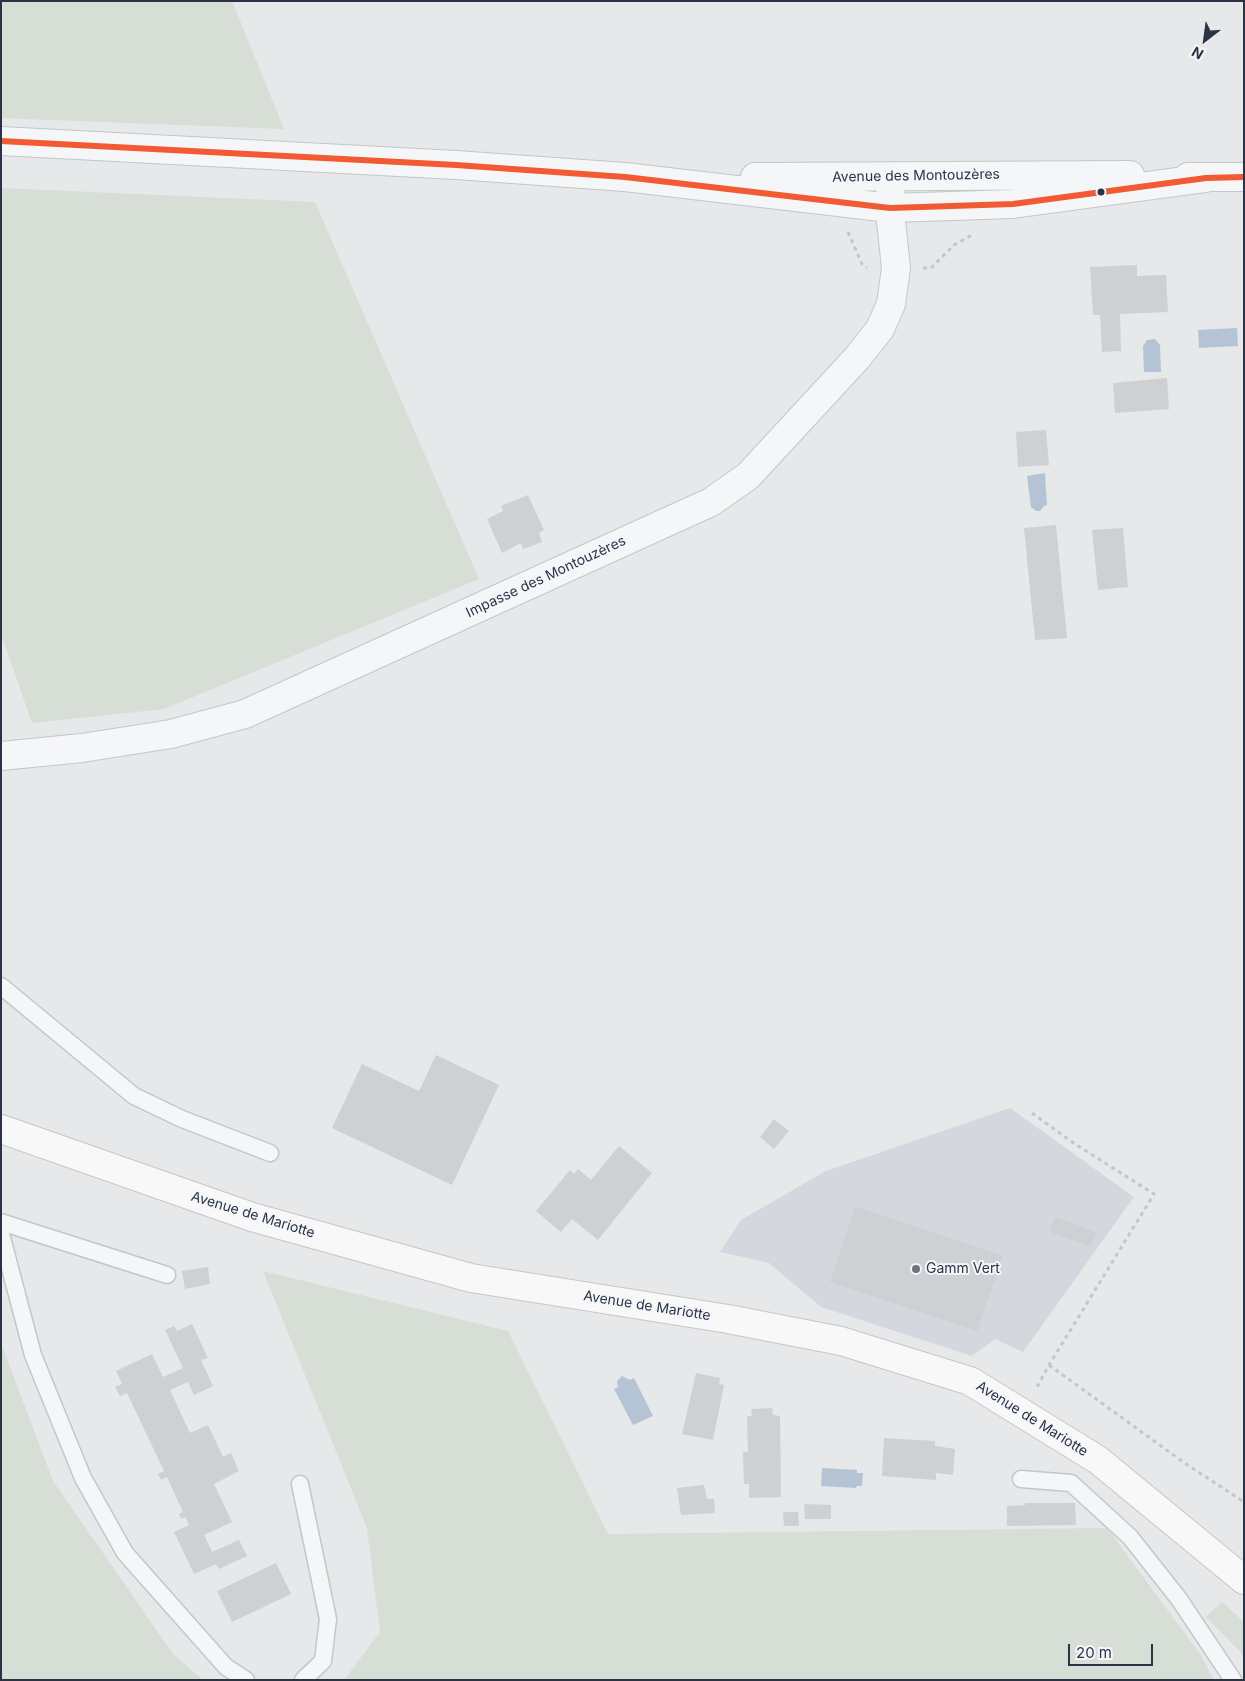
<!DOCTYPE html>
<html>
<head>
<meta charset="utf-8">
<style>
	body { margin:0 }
	#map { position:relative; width:1245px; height:1681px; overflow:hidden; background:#e6e8ea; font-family:Inter,sans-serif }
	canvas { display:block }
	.frame { position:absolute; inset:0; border:2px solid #2b3445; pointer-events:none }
	.north { position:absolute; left:1180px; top:15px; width:50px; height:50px; -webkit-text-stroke:4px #f4f6f9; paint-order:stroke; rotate:210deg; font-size:14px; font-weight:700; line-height:20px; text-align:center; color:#2b3445 }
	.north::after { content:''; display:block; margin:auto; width:18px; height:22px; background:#2b3445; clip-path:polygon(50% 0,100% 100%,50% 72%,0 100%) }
	.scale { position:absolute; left:1068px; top:1644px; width:85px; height:22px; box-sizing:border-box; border:2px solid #2b3445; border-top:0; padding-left:6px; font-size:15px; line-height:18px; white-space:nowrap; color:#2b3445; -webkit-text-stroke:4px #f4f6f9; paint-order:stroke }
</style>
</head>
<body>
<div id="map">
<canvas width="1245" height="1681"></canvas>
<div class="frame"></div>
<div class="north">N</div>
<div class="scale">20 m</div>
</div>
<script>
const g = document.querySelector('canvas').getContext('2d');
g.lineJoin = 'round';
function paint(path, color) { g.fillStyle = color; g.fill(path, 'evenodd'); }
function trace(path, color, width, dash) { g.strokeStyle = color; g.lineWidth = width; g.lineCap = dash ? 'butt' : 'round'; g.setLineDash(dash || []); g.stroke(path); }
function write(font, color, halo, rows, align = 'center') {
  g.font = font + ' Inter,sans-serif'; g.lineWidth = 4; g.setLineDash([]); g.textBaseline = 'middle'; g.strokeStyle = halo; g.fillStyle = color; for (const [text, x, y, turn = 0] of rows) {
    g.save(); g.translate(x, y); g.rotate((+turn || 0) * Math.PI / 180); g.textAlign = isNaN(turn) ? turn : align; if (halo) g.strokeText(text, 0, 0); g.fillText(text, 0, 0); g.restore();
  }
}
paint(new Path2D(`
	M1010,1108L1134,1197L1023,1352L995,1339L972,1356L821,1307L769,1263L720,1252L741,1220L826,1171Z`), '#d4d7dd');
paint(new Path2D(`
	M1,1H232L284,129L1,118Z
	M1,188L315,202L479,579L164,709L32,723L1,634Z
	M263,1271L508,1331L608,1534L1107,1528L1200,1654L1214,1680H344L380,1632L367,1528Z
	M1,1343L53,1481L173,1654L203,1680H1Z
	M1222,1602L1244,1622V1656L1206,1617Z`), '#d6ded6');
paint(new Path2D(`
	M1237,328L1238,346L1199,348L1198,330Z
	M1155,339L1160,345L1161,372H1144L1143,346L1147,340Z
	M1045,473L1047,505L1044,506L1040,511H1036L1031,507L1027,476Z
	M622,1376L630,1380L634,1378L653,1416L633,1425L614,1389L618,1387L617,1381Z
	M822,1468L857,1470V1473H863L862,1486H857L856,1488L821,1486Z`), '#b4c4d5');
paint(new Path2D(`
	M1137,265V276L1166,275L1168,312L1120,314L1121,351L1102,352L1100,315H1093L1090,267Z
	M1167,378L1169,409L1115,413L1113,383Z
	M1046,430L1049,465L1018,467L1016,432Z
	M528,495L544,530L539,533L542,542L523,549L521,543L502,553L487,519L503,511L501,506Z
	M1056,525L1067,638L1035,640L1024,528Z
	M1123,528L1128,587L1098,590L1092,530Z
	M436,1055L499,1085L452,1185L332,1128L362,1064L419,1091Z
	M774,1119L789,1131L774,1149L760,1137Z
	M619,1146L652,1173L598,1240L572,1219L561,1232L536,1211L570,1170L574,1174L578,1169L591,1180Z
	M855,1206L1003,1256L977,1331L830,1282Z
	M1055,1217L1096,1232L1091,1247L1050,1232Z
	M208,1267L210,1284L185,1289L182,1271Z
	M192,1324L208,1358L201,1360L213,1386L194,1395L188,1382L170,1390L190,1433L208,1425L223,1457L231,1453L239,1471L214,1484L232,1522L204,1535L212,1552L239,1540L247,1556L219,1569L216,1564L194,1574L174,1532L189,1525L185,1517L181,1519L179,1514L183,1512L167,1477L161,1480L158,1474L164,1471L127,1393L120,1396L115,1387L122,1384L116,1371L152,1354L163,1377L183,1368L165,1330L174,1326L177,1331Z
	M696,1373L720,1378L719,1384L724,1385L713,1440L682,1434Z
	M772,1408L773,1415L780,1416L781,1497L749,1498V1484H744L743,1452H748L747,1416H752L751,1409Z
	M884,1438L935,1441V1446L955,1449L953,1475L936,1473V1480L882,1476Z
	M704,1485L707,1499H714L715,1513L681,1515L677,1488Z
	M1025,1503H1075L1076,1525L1007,1526V1506L1025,1505Z
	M804,1504L831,1505V1519H805Z
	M783,1512H798L799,1526H784Z
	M276,1563L291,1594L232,1622L217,1591Z`), '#ced0d3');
const service = new Path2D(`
	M1,986L134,1096L182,1119L270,1153
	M1,1222L167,1275
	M1,1234L33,1355L83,1478L125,1553L226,1667L246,1680
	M1021,1479L1071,1483L1130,1537L1179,1599L1233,1680
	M300,1484L328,1619L323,1661L303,1680`);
const minor = new Path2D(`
	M1,141L456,165L625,177L890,208L1013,204L1206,178
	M755,177L1130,175
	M1188,177H1244
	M1,756L82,748L171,734L245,714L711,502L748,476L857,358L880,329L891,304L896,268L891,221L890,177`);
const secondary = new Path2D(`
	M1,1129L252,1217L471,1278L728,1319L841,1341L970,1381L1098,1460L1244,1580`);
trace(service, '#c4c6c8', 19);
trace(minor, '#c4c6c8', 30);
trace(secondary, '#c4c6c8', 30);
trace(new Path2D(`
	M848,232L862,264L867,268
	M923,268H931L954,245L972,235
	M1032,1113L1075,1144L1154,1194L1049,1365L1036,1389
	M1049,1365L1186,1464L1244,1502`), '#c5c6ca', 3, [4, 4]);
trace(service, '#f5f6f7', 16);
trace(minor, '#f5f6f7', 28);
trace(secondary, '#f8f8f8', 28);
trace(new Path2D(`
	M1,141L456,165L625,177L890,208L1013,204L1206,178L1244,177`), '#f15a32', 6);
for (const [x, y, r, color] of [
	[1101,192,4.5,"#2b3445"],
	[916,1269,5,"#6c737f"]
]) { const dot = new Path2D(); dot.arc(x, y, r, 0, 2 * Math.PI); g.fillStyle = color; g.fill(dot); trace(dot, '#f4f6f9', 2); }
write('14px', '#2b3445', '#f4f6f9', [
	["Avenue des Montouzères",916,176,-1],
	["Impasse des Montouzères",546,577,-25],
	["Avenue de Mariotte",253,1215,17],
	["Avenue de Mariotte",647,1306,9],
	["Avenue de Mariotte",1032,1419,32]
]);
write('14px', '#2b3445', '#f4f6f9', [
	["Gamm Vert",926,1269]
], 'left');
</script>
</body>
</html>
